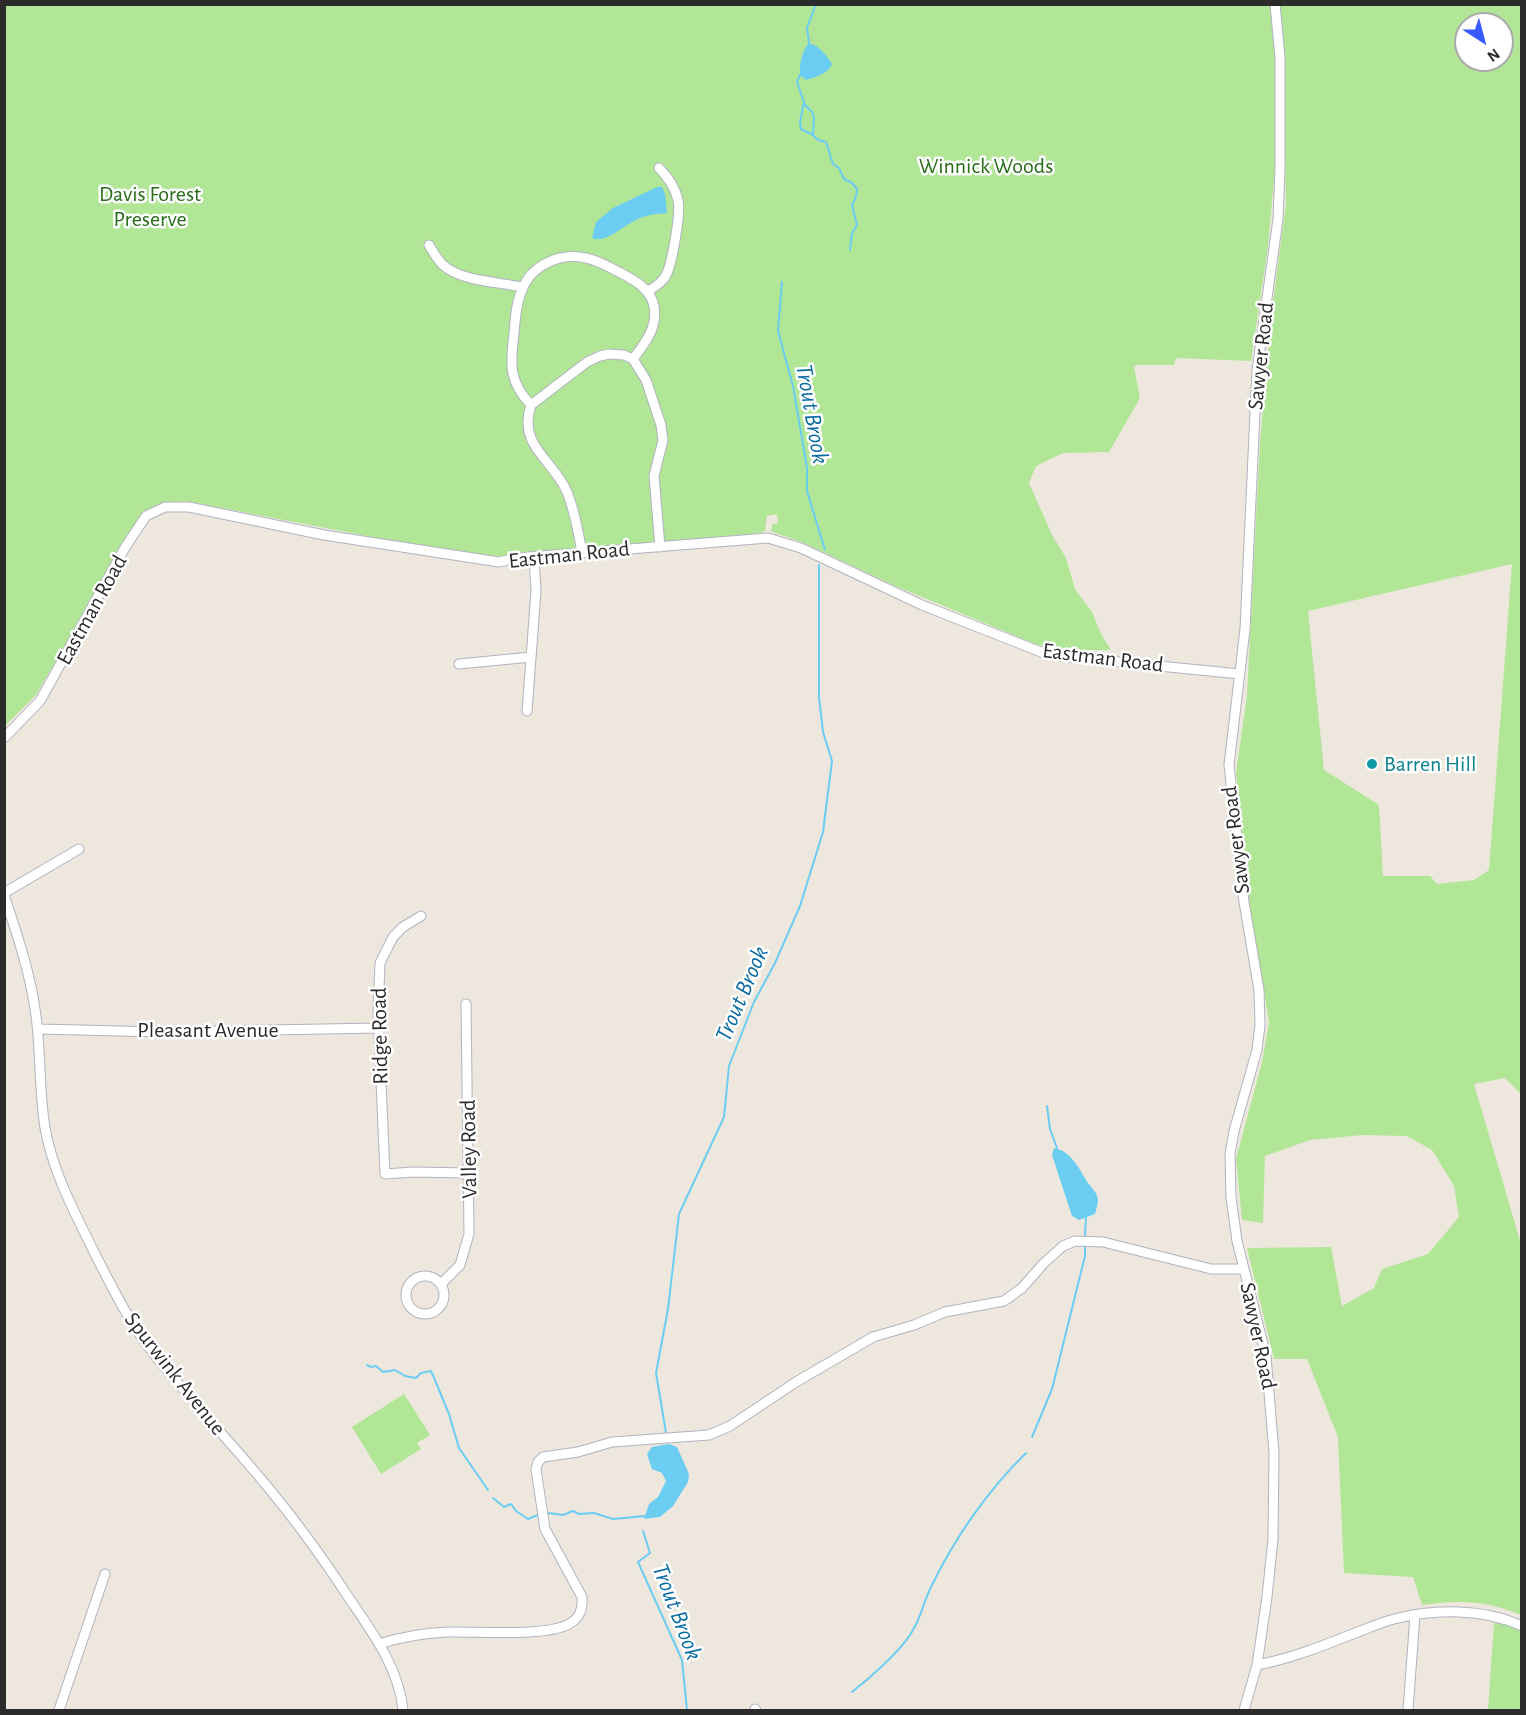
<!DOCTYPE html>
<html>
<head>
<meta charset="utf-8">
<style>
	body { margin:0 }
	#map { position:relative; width:1526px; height:1715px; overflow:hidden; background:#eee7dd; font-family:"Alegreya Sans",sans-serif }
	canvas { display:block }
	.frame { position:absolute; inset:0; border:6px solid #2b2b2b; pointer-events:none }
	.north { position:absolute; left:1454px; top:12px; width:60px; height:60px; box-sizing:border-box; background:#fff; border:2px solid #aaa; border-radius:50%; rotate:144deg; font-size:16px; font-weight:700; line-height:24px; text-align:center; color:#2b2b2b }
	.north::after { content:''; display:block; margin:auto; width:21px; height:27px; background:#395aff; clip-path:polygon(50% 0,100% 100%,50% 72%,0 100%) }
</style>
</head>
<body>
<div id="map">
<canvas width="1526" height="1715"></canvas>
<div class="frame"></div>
<div class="north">N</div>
</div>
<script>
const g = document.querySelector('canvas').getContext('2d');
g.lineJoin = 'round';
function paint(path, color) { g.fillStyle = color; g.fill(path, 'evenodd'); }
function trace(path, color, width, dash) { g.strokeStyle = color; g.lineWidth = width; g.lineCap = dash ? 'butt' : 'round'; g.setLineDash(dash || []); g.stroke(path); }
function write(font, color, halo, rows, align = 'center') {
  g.font = font + ' "Alegreya Sans",sans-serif'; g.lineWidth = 5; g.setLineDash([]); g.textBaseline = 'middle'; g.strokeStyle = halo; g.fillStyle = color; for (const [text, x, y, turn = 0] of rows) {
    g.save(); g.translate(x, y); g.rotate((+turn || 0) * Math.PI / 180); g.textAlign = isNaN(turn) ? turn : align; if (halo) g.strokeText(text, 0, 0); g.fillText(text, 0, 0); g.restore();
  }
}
paint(new Path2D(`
	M4,5H1270L1276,60L1275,168L1268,246L1251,361L1176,358L1174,365H1136L1134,367L1140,398L1109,452L1063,453L1036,466L1029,483L1052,535L1066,558L1075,589L1092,612L1101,634L1111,650H1069L1045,647L1033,643L893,585L802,542L775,533L771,531L772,524L778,523L777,514L767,516L765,531L761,533L501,557L388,540L185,501C168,503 148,509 136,523L36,695L5,726Z
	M1279,5H1521V1094L1505,1078L1474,1084L1521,1244V1615C1485,1600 1460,1600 1422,1605L1413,1577L1344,1573L1338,1437L1307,1359H1274L1247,1248L1331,1247L1342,1306L1374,1288L1382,1269L1428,1254L1459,1217L1454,1186L1432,1150L1407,1136L1362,1135L1310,1140L1265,1156L1263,1223L1242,1220L1236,1159L1262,1062L1269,1022L1249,900L1236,772L1247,696L1260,443L1271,317L1286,204L1282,19ZM1466,24H1502V60H1466ZM1512,564L1489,870L1474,880L1437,884L1430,876H1383L1379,805L1324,770L1308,611Z
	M404,1394L430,1435L417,1443L421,1449L381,1474L352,1427Z
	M1494,1623H1504L1521,1629V1710H1488Z`), '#b1e697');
paint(new Path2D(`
	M809,43C820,46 826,55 832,64C828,74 816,77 806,80L800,75C799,65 802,50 809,43Z
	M657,187H662L665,194L667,213C659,214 651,214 643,217C628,221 606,245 592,238L596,222L613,208Z
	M1054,1148C1070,1151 1078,1166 1086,1180C1090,1187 1097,1191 1098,1200C1098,1204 1096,1210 1095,1214L1079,1220L1072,1216L1052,1155Z
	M669,1444L677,1447L689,1474L688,1482L673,1506L660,1517L644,1519L649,1504L658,1497L666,1481L662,1473L652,1469L647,1454L652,1447Z`), '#6ccdf3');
trace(new Path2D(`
	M809,43L807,28L816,4
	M800,75L797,82L805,105L812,112L814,117L813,135L818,140L826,142L833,164L839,168L844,179L852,183L857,189L856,197L852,205L857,225L852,233L850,250
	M804,102L800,122L801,129L813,135
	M782,282L778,331L793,386L807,468V491L825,550
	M1047,1106L1050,1129L1057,1148
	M1085,1235L1086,1217
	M367,1365L371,1367L376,1366L383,1372L395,1370L405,1376L416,1378L421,1373L431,1371L432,1373L449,1414L459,1448L488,1490
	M666,1433L656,1373L668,1309L679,1214L724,1117L729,1066L754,1002L775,963L800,906L823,832L832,761L823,732L819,697V565
	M1032,1437L1052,1389L1085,1256V1246
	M493,1498L504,1507L511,1504L516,1511L528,1519L538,1515
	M548,1513L563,1515L573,1511L579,1514L594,1513L613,1519L645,1516
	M643,1531L650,1553L638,1562L682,1660L687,1710
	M852,1692C870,1678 902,1650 913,1630C921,1617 924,1601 931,1587C954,1539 988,1490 1026,1453`), '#6ccdf3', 2);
const minor = new Path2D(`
	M429,245C433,252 437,259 443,265C460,281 499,282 522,287
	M647,291C654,288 660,284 665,277C672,266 681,213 678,200C675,187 668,177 659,168
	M531,405C509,382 510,365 514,334C515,320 516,303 522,290C531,265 561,252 586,258C597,260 609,267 619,272C634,280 650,288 654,306C658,328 645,343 633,359
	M582,552C578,532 575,511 567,492C554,460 517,446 531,405L587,362L600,356L609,354L624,355L633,359L646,380L661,425L663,440L654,476L660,547
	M459,664L531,657
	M527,711L536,591L534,557
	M4,738L40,701L126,546L146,516L165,507H189L324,535L499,562L516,558L768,538L801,548L922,605L1041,652L1058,656L1240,674
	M4,893L79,849
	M4,895C17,934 31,975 36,1016C41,1053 39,1091 45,1128C53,1173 75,1213 95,1254C112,1287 128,1320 151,1350C190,1401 235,1446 275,1496C302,1529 326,1563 349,1598C372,1632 399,1668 403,1710
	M421,916L403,927L393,937L380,963L378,1013L385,1174L413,1172L469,1173
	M38,1029L160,1032L378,1028
	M406 1295a19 19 0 1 1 38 0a19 19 0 1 1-38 0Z
	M441,1284L460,1265L469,1234L466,1004
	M379,1644C401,1637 425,1633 448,1632C477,1631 546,1637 569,1624C580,1618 583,1609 582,1597L545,1529L536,1469L538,1462L543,1457L578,1452L612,1442L709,1435L730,1426L796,1382L873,1337L914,1325L945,1312L1004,1301L1022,1288L1044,1263L1063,1246L1075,1241L1103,1242L1211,1269H1244
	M1257,1665C1289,1659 1320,1647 1350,1635C1364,1630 1379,1623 1394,1619C1434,1609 1483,1608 1522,1626
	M755,1709L756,1710
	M59,1710L105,1574
	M1244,1710L1257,1665L1267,1597L1273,1539L1274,1453L1266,1356L1237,1241L1231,1197L1230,1154L1234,1131L1257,1050L1260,1025L1259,990L1244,902L1229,765L1245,629L1257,370L1278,219L1280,168V58L1275,4
	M1408,1710L1415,1615`);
trace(minor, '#b1b3bf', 11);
trace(minor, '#fff', 9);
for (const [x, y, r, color] of [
	[1372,764,6,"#0f9aa8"]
]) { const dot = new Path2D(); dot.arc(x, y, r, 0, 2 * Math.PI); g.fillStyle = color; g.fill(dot); trace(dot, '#fff', 2); }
write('22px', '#276c17', '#fff', [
	["Winnick Woods",986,166],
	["Davis Forest",150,194],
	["Preserve",150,219]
]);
write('22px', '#2b2b2b', '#fff', [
	["Sawyer Road",1261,356,-84],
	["Eastman Road",569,555,-6],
	["Eastman Road",92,610,-61],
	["Eastman Road",1103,658,7],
	["Sawyer Road",1236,840,-97],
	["Pleasant Avenue",208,1030],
	["Ridge Road",380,1036,-91],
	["Valley Road",469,1149,-91],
	["Sawyer Road",1258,1336,78],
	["Spurwink Avenue",175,1374,52]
]);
write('22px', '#0d838f', '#fff', [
	["Barren Hill",1384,764]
], 'left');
write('italic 24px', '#086aa2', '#fff', [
	["Trout Brook",812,414,80],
	["Trout Brook",742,994,-67],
	["Trout Brook",677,1612,69]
]);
</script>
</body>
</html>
